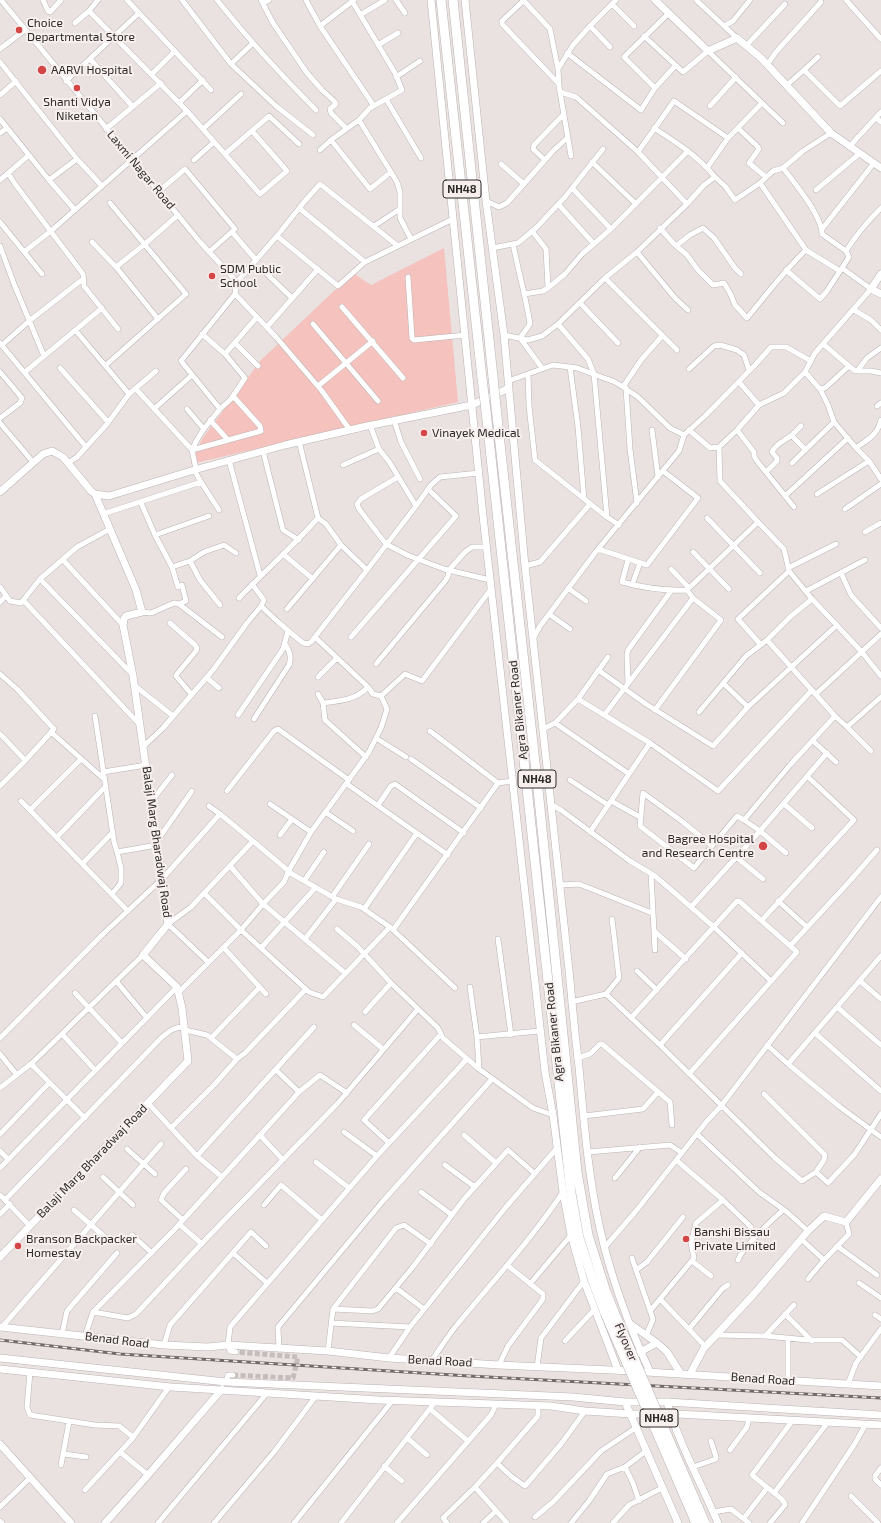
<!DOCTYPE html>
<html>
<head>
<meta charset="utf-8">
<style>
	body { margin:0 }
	canvas { display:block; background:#eae2e1 }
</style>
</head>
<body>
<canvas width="881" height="1523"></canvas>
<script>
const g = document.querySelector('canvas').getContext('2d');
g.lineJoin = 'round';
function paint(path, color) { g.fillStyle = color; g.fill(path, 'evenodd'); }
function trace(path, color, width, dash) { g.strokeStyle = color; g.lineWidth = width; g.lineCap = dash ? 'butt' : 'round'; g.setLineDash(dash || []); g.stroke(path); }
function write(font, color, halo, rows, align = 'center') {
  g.font = font + ' "Exo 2",sans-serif'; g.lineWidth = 4; g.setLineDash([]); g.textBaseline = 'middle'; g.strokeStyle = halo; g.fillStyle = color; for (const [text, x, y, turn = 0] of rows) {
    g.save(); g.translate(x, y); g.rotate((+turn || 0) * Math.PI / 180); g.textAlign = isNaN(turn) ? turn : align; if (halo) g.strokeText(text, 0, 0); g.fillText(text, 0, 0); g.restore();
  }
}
paint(new Path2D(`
	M444,248L458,402L191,464L202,439L261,360L353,273L371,285Z`), '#f5c2bd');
trace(new Path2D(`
	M233,1375L293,1378L298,1357L236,1352`), '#c4bdbc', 5, [5, 2.5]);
const street = new Path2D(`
	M1,0L200,242L237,282
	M43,0L48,11L50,12L61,0
	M127,0L211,90
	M182,0L231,64L253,43
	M217,0C248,39 281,75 316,110
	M261,0L273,23L307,73L322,90L334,101L336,104L330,109L331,113L346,128
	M306,0L320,26L374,106
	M396,0L405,13
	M696,0L737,38
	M846,0L881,39
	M352,1L395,73L402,90L370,108L359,120L331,140L370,189L391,172
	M263,3L269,0
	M612,4L634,26
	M89,11L187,111L260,194L287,171L252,131
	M360,15L385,0
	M75,23L89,11L98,0
	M320,26L354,0
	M590,26L610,47
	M724,26L733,21L750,0
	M644,36L683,72L708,51L762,103L728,138L707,168
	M378,45L398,33
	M746,46L785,4
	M0,49L25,30
	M567,53L641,110L655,88L675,66
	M90,59L133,107
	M0,62L77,159L102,186
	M231,64L276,106L313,135
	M767,65L776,52L821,2
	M804,70L818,57
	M152,74L175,51
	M396,77L420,61
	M66,81L139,13
	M558,83L502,24V21L522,2H525L550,29L558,69
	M787,85L804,70L840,106L881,71
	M655,88L624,57L669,13
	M560,92L576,97L638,152L674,101L728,138
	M0,95L16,81
	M386,99L421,158
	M179,103L203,80
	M762,103L783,123
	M710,106L736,77
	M876,118L881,122
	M0,119L49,180L75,210
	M359,120L397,182L400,192V218L411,239
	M654,128C677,143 698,156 715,177
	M738,128L758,147L759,149L749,163L766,177
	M106,129L161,83
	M203,129L241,94
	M0,133L7,128
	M849,147L881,112
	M320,150L331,140
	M638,152L687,204
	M225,154L269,116L299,144
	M571,156L559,86L558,69L573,45L590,26L616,0
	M194,160L214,142
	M545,160L533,149L534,145L563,115
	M592,162L636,204
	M501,164L524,184
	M783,168L803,151L831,133
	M8,173L15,184L83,274L84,286L118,329
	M0,180L29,155
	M49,180L77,159
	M760,183L806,250L840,271
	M572,188L611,229
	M816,190L859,154
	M158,192L185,169L235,229L209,252
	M486,201L499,207L507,203L553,151L567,138
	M558,204L594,244
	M299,208L365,262
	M0,222L42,274
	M374,226L400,209
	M660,228L674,244L687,255L698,270L713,285L724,283L730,293L735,305L747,318C766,295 784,271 806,250
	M822,229L874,163
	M232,232L256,260
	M277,236L304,202L320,184L398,246
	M92,242L116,267
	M513,244C518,270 526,297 530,324L520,338L542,368
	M0,246L14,284L44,356
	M676,246L690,235L703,228L714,238L735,268L741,274
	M492,248L518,243L536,228L565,197L603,149
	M24,252L51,231L187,111
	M637,252L675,298L688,310
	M786,270L820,299L827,291L849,257L846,251C856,235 868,221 881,208
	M266,273L292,298
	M408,277L412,338L414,340L466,335
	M605,278L677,350
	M548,288L565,274L582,254L611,229L688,151
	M235,294L276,337L322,391L350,430
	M524,294L543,291L548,288L546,249L532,231
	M580,303L618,343
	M342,307L403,378
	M854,310L871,320L881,330
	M158,319L116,267L145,244L178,215
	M313,324L378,401
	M558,324L588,359L594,374L607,517L619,525
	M267,327L318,269
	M76,331L129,394
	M202,334L225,354L245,378L231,399L220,409
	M504,335L528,340L542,336L558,324L605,278L637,252L687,204L704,185L715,177L725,186L735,200L760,183L773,171L783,168C794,182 822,216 822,234L846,251
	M0,343L86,447
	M235,343L258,366
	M823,344L855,371H871L881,373
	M2,345L29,321L83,279
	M225,354L257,317
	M106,365L186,294L110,203
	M570,367L578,427L584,499
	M60,368L108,422
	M689,369L714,346L720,345L737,350L744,355L749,370
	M858,370L867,358L881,348
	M0,372L22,398L20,403L0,418
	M25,372L102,308
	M805,372L820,389L828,405L834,422L856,448L869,461L881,479
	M528,374L529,406L535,460L607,517
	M508,381L553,365L577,368L615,382L623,387L638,397L670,428L684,435
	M739,382L759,405
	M318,386L373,341
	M623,387L641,360L662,336
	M626,388L630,449L637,503
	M136,389L192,450L196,469
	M820,389L825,388L849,366
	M877,406L881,403
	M154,409L192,375
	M187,409L203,428
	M210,420L228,440
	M394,420L401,442L420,479
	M0,423L33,462
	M370,425L379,449L390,463L416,506
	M652,430L658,477
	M689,430L710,448L719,447L737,430L759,405L784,393L805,372L815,353L871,289L842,268
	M737,430L754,452V456L757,461L794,507
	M792,436L805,449
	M299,441L318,518
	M719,447L720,481L758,522
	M856,448C868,439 877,436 881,420
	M192,450C199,433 209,423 220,409L181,361L235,294L237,282L277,236L338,286L365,262L453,219
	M192,450L261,431L260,426L233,396
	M263,451L283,530L299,540
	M229,460L260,575
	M68,463L77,457L107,424L129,394L156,371
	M792,463L834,422
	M343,465L379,449
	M766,472L777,461V458L772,452C776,443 785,441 792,435C795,432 798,429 801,426
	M398,477L361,499L357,504L359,509L386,544L407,555L444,569L490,580
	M201,482L219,510
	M817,494L869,461
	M785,496L848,438
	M141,503L155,535L172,567L190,561L200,580L220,605
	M845,509L881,484
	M103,514L201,482L194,470
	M707,518L760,573
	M865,532L881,523
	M155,535L209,516
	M598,549L647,565L698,498L663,471
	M693,552L729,589
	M283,554L313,579
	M63,560L123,625
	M190,561L204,552L224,545L236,553
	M525,566L540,562L590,504
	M172,567L178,587
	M788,568L836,544
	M671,569L689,588
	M367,570L416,506L431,485L440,477L479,473
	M841,573L851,595L881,628
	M40,579L133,675
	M252,584L264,600L261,606
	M632,585L640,563
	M0,587L10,601L21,603L40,579L77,547L110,529
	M568,588L586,601
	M687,590L758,522L784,549L789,571L812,599L861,651L881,676
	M806,591L865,560
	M239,598C265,571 293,546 318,518L326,524L341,545L287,609
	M23,600L140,725
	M0,602L6,596
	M179,604L186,601L182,585
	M142,612L151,613L174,603L179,604L222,637
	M549,614L570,629
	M170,623L195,645L197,648L196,651L177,674L176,676L192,695
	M351,637L456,516L428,489
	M316,638L368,687
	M533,639L540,626L598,549L679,451L684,435L705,416L756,364L771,347H786L811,361
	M767,640L835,716
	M761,645L738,619L789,571
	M376,664L446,580L448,576L449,570L465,552L472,547H486
	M598,670L646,704L713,746L748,707L837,625
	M0,674L17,689L54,729L23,763L0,786
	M318,677L337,658
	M207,678L219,688
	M723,683L748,707
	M628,684L627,654L628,650L671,591
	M134,685L173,716
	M318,694L323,703L325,720L366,757
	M816,694L881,634
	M578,699L650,743L590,832
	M323,703C340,701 356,700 368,687L373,694L381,696
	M655,710L721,620L693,598
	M699,712L746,656L767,640L790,617L812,599
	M605,714L693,598L687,590C665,591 644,588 622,582L628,560
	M238,715L283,649L288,631
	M95,716L114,842L117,852L157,845
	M254,719L289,665C292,657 290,651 285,644
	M555,723L629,774
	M847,727L871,751
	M543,729L555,723L578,699L608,657
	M51,732L105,780
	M0,734L25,760
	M376,738L406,757
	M813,741L836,762
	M650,743L718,791L812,690
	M143,747L163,728L213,670L247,623L261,606L278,622L303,643L308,644L311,642L367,570L341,545
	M411,759L481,808
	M103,772L146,765
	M570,780L608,805
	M498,783L512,781
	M347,784L448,855
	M227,791L274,731L278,729L349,780
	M21,801L128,911
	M611,801L640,817
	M151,802L172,775
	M270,804L311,832
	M784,804L812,828
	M378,805L391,786L395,784L464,833
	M552,805L561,810L630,861L655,876L714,927L771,981
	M209,806L220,814
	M30,810L81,759
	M325,812L353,831
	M280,835L292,819
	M57,837L106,786
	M157,841L192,791
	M712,846L694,868L640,826L643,793L683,822L712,846L737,816L744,820
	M786,853L760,831L827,753
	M736,857L763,879
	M83,863L113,832
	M230,866L263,904L345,973
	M651,874L654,931L686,959
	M304,881L324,852
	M560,885L579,884L652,913
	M204,893L241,930L309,992L323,997L390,927L455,988
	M112,894L121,883V868L117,852
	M332,897L369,844
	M778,901L807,927
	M691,907L760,831L744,820L790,765L835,716L847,727L881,697
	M364,909L417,833
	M761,921L854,820L807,776
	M337,929L358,947L391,983L438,1028L443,1038L479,1069L533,1108L553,1115
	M393,930L498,783L430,731
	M654,931L655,950
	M305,939L336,899
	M498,939L511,1035
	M790,946L849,882L877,850
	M224,948L266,994
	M261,948L316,887
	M208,962L168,924L191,907L253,841L292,874L336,899L361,907L390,927
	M637,971L657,990
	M116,981L147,1018
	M860,981L881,999
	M470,987L477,1037L479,1069
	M75,993L122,1043
	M178,993L241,930L263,904L284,882L288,872L311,832L369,752L381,728L387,709L381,696L405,674L422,681L491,589
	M606,994L619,978L612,919
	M571,1002L606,994L660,1045L775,1158L802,1181L816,1172L828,1183L854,1155L881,1114
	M837,1007L881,1045
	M365,1012L391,983
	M631,1018L737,901H739L797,952L689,1074
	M354,1025L383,1049
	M185,1030L207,1035L237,1059L245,1053L306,989
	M815,1033L881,1091
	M62,1034L95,1070
	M477,1037L539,1031
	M0,1038L103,934L162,879L220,814L253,841
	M211,1038L259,988
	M660,1045L742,953
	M767,1045L788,1064L881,956
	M0,1054L17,1075
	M577,1058L590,1054L600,1044H602L670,1102L672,1125
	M31,1064L85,1118
	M788,1064L840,1107L881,1137
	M0,1088L32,1063L143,955
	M299,1092L320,1075L347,1093
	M764,1094L825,1155L824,1160L816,1172
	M148,1103L197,1156L222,1177
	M584,1116L643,1109L658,1092
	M171,1128L214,1085L237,1059
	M344,1132L377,1156
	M0,1134L49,1083
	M697,1134L759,1192L787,1212L808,1231
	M260,1135L283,1160
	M464,1135L496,1163
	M389,1143L364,1120L441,1034
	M127,1149L155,1174
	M0,1151L8,1159
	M588,1152L670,1145L682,1153
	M197,1156L314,1027
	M316,1162L349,1188
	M445,1165L475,1187
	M0,1168L177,987
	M103,1177L133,1205
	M615,1178L640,1147
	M421,1192L452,1215
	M0,1195L30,1226
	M5,1200L161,1038C169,1031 174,1027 184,1027
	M723,1200L751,1227
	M264,1205L281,1185L322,1220
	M74,1210L105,1237
	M0,1214L10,1204
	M183,1220L161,1200L164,1193L186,1169
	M179,1224L202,1244
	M132,1235L152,1253
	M801,1239L824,1260L849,1234L846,1222
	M837,1246L877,1275
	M605,1247L636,1211L707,1121L721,1106L881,897
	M233,1253L267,1283
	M632,1258L636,1270
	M738,1260C743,1247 772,1220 783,1210
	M692,1261L711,1276
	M808,1279L824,1260
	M859,1283L881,1298
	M530,1284L571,1235
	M396,1288L424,1309
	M660,1299L705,1346
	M333,1309L372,1311L378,1309L412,1268L464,1199L508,1150L534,1173
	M650,1311L694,1258L691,1243L696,1223L723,1200L676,1160
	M93,1312L128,1318L136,1314L206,1239L338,1103L418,1009
	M785,1314L812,1341
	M875,1315L881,1319
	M331,1323L410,1327
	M2,1327L161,1144
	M689,1329L723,1288L728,1285
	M62,1334L67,1311L117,1253
	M715,1335L765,1336L794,1305
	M85,1336L93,1312L174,1230L299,1092L276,1070
	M646,1336L653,1319L636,1270L647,1262L683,1217
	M765,1336L808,1340H842L861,1357
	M565,1341L595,1309
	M164,1345L170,1325L251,1232L266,1246
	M279,1349L278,1327L383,1201L492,1079
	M328,1351L333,1309L396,1228L404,1225L431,1244
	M236,1352L230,1351L228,1345L230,1327L377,1156L467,1059
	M389,1358L410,1327L506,1207L557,1148
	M432,1360C440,1349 447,1337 456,1326C492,1282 531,1240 563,1192
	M499,1365L508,1346L543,1299V1294L507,1265
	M537,1367L541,1338L584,1281
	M30,1372L27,1407L30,1415L95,1425L119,1426L133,1437
	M788,1380V1338
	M226,1382L228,1375H233
	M848,1384L856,1363L881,1329
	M538,1406V1416L497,1463L512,1477L525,1486L561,1444L585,1411
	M430,1409L468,1441
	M793,1420L752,1475L774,1493L828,1422
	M407,1438L427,1455
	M730,1450L747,1427L749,1418
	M120,1452L148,1475
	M64,1454L86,1457
	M497,1463L475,1487L507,1523
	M61,1465L69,1422
	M384,1466L402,1481
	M625,1467L633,1483L639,1501
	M693,1467L716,1459V1457L711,1441
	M881,1468L875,1476V1479L881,1485
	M85,1490L132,1439L169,1387
	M851,1496L878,1523
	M0,1507L30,1478
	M713,1512L731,1509L749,1523
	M535,1517L553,1502L601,1451L637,1427
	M744,1518L767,1488
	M0,1521L2,1523
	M158,1523L267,1393
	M214,1523L274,1452L316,1396
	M294,1523L393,1400
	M341,1523L435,1402
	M397,1523L491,1415L496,1404
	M447,1523L443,1518L475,1487
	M483,1523L496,1511
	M571,1523L589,1501L607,1474L625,1467L646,1451
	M613,1523L629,1505L662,1488
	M770,1523L785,1505C784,1499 778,1496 774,1493
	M802,1523L854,1445L866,1424`);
const secondary = new Path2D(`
	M431,0L483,516L545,1072L553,1115L563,1192L571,1235L584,1281L618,1370
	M465,0L486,201L504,335L525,566L569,970C572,1003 575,1035 579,1067C584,1121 588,1176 600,1229C611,1278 629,1326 650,1372
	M655,0L708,51L737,38L761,58L831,133L881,168
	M881,274L871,289L881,294
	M0,492L43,454L52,451L63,457L91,491L95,494L109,496L194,470L285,445L367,426L472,405L509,388
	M0,1257L188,1061L182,1008L177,987L143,955L168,924L133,676L123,625L124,619L126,616L142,612L136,590L95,494
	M629,1323L657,1343L667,1352L681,1374
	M0,1327L164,1345L208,1347L228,1345L328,1351L389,1358L499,1365L633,1371
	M638,1353L657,1343
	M0,1358L226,1382L573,1397L625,1402H667L881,1415
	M0,1369L171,1387L220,1390L379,1400L551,1406L585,1411L631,1414H677L881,1425
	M646,1372L881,1386
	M690,1374L704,1348L754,1294L808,1231L824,1216L846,1222L881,1179
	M625,1402L678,1523
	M667,1402C679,1444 701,1483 718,1523
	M0,1444L71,1523
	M105,1523L148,1475L222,1389`);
const highway = new Path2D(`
	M441,0L482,378
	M453,0L493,377
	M496,407L539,799L577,1172L588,1235L606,1292L614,1312
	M486,411L571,1193L579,1238L595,1287L605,1313`);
trace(street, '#bab3b2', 6);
trace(secondary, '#bab3b2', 8);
trace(highway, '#bab3b2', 10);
trace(street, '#fff', 5);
trace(secondary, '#fff', 7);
trace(highway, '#fff', 9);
const rail = new Path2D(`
	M0,1340L120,1354L469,1376L881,1398`);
trace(rail, '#706b6a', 3);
trace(rail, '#f7efee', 1.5, [4.5]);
const highwayBridge = new Path2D(`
	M493,377L496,407
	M482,378L486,411
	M614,1312L705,1523
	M605,1313L696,1523`);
trace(highwayBridge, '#bab3b2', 10, []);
trace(highwayBridge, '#fff', 9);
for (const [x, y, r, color] of [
	[19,30,4,"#d44546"],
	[42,70,5,"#d44546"],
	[77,88,4,"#d44546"],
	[212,276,4,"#d44546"],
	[424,433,4,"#d44546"],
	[763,846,5,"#d44546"],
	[686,1239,4,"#d44546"],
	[18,1246,4,"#d44546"]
]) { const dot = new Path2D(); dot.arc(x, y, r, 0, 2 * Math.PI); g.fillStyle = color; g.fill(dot); trace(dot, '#f7efee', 1.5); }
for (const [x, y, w] of [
	[462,189,38],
	[537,779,38],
	[659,1418,38]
]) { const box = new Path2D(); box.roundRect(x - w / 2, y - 9, w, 18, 3); g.fillStyle = '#f7efee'; g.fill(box); trace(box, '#2d2a29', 1); }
write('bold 11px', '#2d2a29', null, [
	["NH48",462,189],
	["NH48",537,779],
	["NH48",659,1418]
]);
write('12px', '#2d2a29', '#f7efee', [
	["Choice",27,23],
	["Departmental Store",27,37],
	["AARVI Hospital",51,70],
	["Shanti Vidya",77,102,"center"],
	["Niketan",77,116,"center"],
	["SDM Public",220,269],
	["School",220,283],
	["Vinayek Medical",432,433],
	["Bagree Hospital",754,839,"right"],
	["and Research Centre",754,853,"right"],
	["Banshi Bissau",694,1232],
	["Private Limited",694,1246],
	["Branson Backpacker",26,1239],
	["Homestay",26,1253]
], 'left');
write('12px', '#2d2a29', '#f7efee', [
	["Laxmi Nagar Road",141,170,50],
	["Agra Bikaner Road",518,710,-96],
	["Balaji Marg Bharadwaj Road",157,842,82],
	["Agra Bikaner Road",554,1032,-96],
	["Balaji Marg Bharadwaj Road",92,1161,-46],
	["Benad Road",117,1340,7],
	["Flyover",626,1342,67],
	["Benad Road",440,1361,3],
	["Benad Road",763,1379,4]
]);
</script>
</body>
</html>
